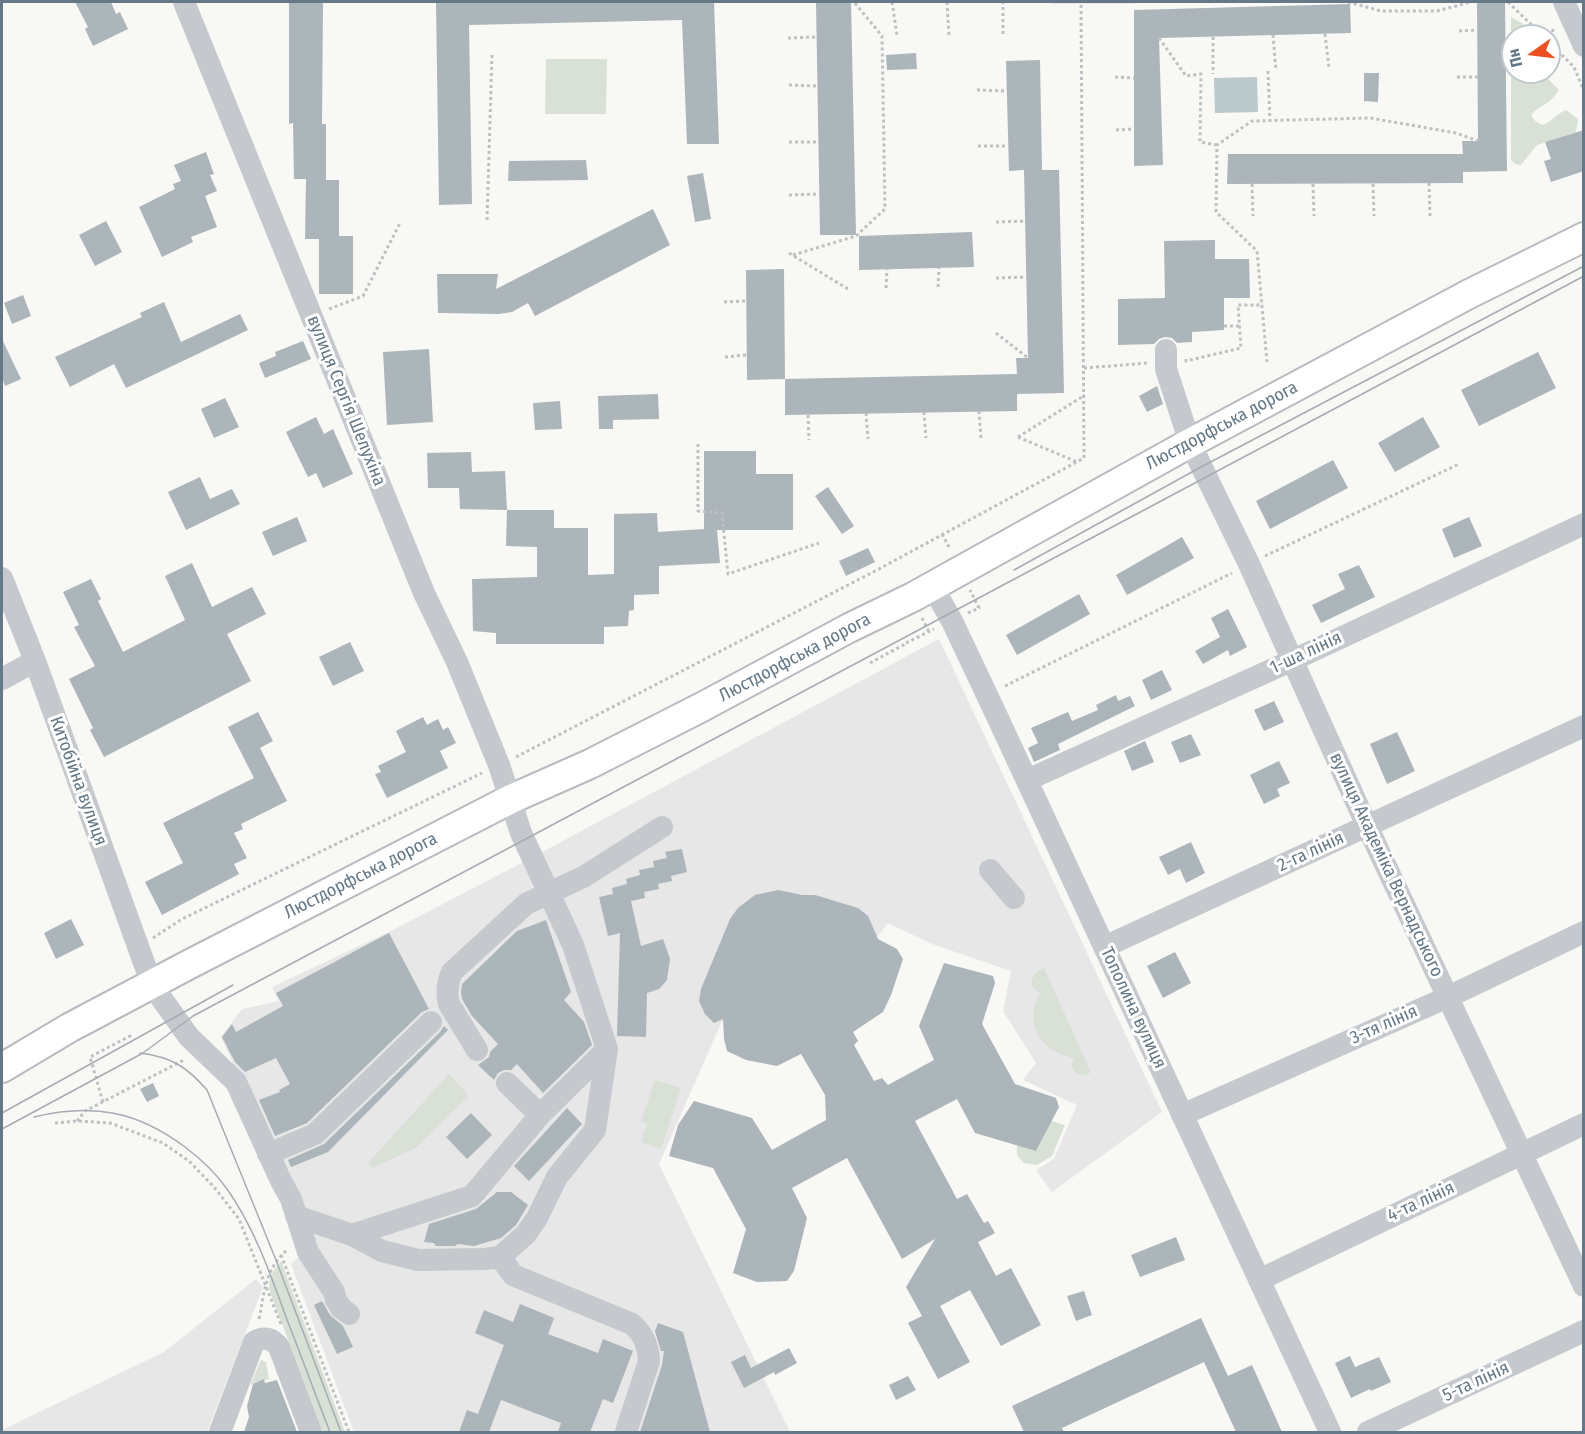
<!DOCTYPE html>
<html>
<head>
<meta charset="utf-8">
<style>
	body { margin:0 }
	#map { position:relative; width:1585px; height:1434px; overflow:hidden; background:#f8f8f5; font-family:"Fira Sans Condensed",sans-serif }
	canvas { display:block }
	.frame { position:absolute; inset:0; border:3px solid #657888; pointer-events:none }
	.north { position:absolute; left:1501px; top:24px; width:60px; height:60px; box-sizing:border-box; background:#fff; border:2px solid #c1c9cf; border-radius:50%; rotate:256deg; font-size:16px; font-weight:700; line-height:24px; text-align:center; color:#657888 }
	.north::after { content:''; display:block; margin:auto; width:21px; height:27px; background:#ed5120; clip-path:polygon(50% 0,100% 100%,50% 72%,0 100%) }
</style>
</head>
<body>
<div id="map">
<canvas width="1585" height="1434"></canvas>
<div class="frame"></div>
<div class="north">Пн</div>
</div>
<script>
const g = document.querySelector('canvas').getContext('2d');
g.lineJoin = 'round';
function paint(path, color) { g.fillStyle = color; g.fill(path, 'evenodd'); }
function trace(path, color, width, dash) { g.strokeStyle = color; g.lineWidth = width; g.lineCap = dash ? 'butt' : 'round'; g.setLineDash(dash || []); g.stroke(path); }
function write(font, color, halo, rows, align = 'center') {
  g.font = font + ' "Fira Sans Condensed",sans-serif'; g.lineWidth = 6; g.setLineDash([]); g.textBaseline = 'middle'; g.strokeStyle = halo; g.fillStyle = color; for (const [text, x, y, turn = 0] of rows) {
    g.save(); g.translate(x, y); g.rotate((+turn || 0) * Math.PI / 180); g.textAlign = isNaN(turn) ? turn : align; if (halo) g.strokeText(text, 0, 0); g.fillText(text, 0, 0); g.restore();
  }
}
paint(new Path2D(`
	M1052,2H1135V4H1052Z
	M939,639L1162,1112L1052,1192L1036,1170L1054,1159L1077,1105L1023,1080L1036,1063L1003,1011L1011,971L932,944L888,923L877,937L723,1019L659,1164L790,1432H354L291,1264L315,1242L221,1037L242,1009L279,1001L272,987L391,931L533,857Z
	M256,1279L263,1287L207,1432H2V1430L164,1352Z`), '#e6e7e6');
paint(new Path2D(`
	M1511,17L1522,23L1536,36H1513V72H1547L1545,76L1559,90C1549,106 1540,104 1531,115L1535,121L1542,125C1552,122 1556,114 1566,110L1578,119L1576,132L1537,145L1521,165L1515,164L1511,160Z
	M546,59H607L606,114H545Z
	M1044,968L1090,1070L1089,1074C1081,1077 1074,1074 1071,1065L1074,1059C1069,1056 1062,1055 1056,1052C1033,1038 1027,1016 1040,993L1031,986C1032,976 1035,972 1044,968Z
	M449,1074L469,1096L415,1148L373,1168L368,1163Z
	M655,1080L681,1088L661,1149L641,1142L647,1124L641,1121Z
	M1051,1121L1065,1125L1052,1156L1037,1165L1024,1163L1017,1155V1145L1036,1151Z
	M281,1261L345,1432H323L270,1292C267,1278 273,1271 281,1261Z
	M261,1360L266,1362L269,1379L250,1385Z`), '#d9e0d6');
paint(new Path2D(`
	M1257,77L1258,112L1215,113L1214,78Z`), '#bcc9cd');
paint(new Path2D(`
	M75,2H111L116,14L120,12L128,29L93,46L85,29L88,27Z
	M289,2H323L322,124H326V180H339V236H353V294H319V239H305L306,179H294L293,123L289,124Z
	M436,2H714L719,144H687L682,20L469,25L472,204L439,205Z
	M816,2H851L856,235H820Z
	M1477,2H1505L1507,171L1463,172V183L1227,184L1228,154H1463L1462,141H1478Z
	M1350,4L1351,33L1159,38L1163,165L1134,166V10Z
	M916,53L917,69L887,70L886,55Z
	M1040,60L1042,170H1059L1064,393L1017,394V411L785,415V379L1017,374L1016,358H1028L1024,170L1009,171L1006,61Z
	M1364,73H1379L1378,102L1364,101Z
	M1584,130V171L1551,182L1544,161L1551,159L1545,142Z
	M206,152L214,174L210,175L217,191L205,196L217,227L191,237L193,242L162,257L139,207L175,189L173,184L181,181L174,165Z
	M586,160L588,180L508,181L509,161Z
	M703,173L711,219L695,222L687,176Z
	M653,209L670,245L535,316L528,303L512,312L499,314L438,313L437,274H498L496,289Z
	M106,221L122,252L95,266L79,235Z
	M972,232L974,267L859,270V236Z
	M1215,240V259H1249L1250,298H1224V330L1192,332V342L1177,343L1172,338L1165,337L1159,339L1154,344L1118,345V299L1165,298L1164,241Z
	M784,269L785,379L747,380L746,270Z
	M23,295L31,316L12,324L4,303Z
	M164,302L181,342L240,314L248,330L126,388L114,364L70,387L55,357L142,317L140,313Z
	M2,339L21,379L5,386L2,378Z
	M303,341L311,359L265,378L259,363L276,356L275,352Z
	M429,349L433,422L387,425L383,352Z
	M1538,352L1556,388L1479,426L1461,390Z
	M1157,386L1163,404L1147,412L1139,396Z
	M658,394L659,419L613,420V429H599L598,396Z
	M225,398L239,427L214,438L201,409Z
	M560,401L562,429L535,430L533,403Z
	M316,417L324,434L333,429L353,474L323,488L316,473L308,477L286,432Z
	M1423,417L1440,447L1395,472L1378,443Z
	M704,451H756V474H793V530H717L720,563L659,566V594L634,595V610L629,611L628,626L604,627V644H496V633L473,631L472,579L537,577V547L506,546L507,510H554V528H588V575L614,574V514L657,513L658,532L704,529Z
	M471,452L472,472L505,471L507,510L460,509L459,488H428L427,453Z
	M1333,460L1348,488L1270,529L1256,501Z
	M200,477L210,499L232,489L240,504L186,530L168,492Z
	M828,487L854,526L842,534L815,496Z
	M297,517L307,541L273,556L262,532Z
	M1469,517L1482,546L1454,558L1442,529Z
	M1182,537L1194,558L1127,595L1116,575Z
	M868,548L875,562L846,576L839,561Z
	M192,563L212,607L252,587L266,614L227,634L251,681L104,757L90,730L93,728L69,679L95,666L74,627L79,625L63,592L91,579L101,599L98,601L123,652L185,620L165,576Z
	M1359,565L1375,597L1321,623L1312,605L1345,589L1338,574Z
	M1079,594L1090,614L1017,655L1006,635Z
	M1228,609L1247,647L1230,656L1228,650L1203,664L1195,651L1220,637L1211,618Z
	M350,642L364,671L333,686L319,657Z
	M1162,670L1172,690L1151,700L1142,680Z
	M1116,695L1118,701L1130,696L1135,706L1058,744L1060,750L1034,762L1028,748L1038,743L1031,728L1068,712L1072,721L1098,710L1096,705Z
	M1274,701L1284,722L1264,731L1254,710Z
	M258,712L273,741L260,748L287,801L241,824L243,829L234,833L247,858L234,864L239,874L162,915L145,882L183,863L163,823L254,778L228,727Z
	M423,717L427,725L438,719L443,730L448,727L456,743L440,751L448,768L387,798L375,774L381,772L378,766L406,752L396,731Z
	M1397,732L1415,771L1387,784L1370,744Z
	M1191,734L1201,755L1180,763L1171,742Z
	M1145,741L1154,762L1132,771L1124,751Z
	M1279,761L1290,783L1277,789L1280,796L1264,804L1250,775Z
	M1191,842L1205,873L1186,883L1180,869L1168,875L1159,857Z
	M682,849L687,872L671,876L672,881L658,884L659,889L644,892L645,898L631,901L641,946L663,939L670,959L667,980L659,989L647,993L646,1037L617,1036L620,933L608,936L599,897L613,894L612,888L627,884L626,879L640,875L639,870L654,867L653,861L667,858L665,852Z
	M778,890L802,895H815L858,908L868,916L878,939L897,949L903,959L891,995L883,1012L853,1032L858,1041L854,1045L874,1081L882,1078L888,1085L934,1060L919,1026L944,963L993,976L995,983L982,1024L1015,1084L1056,1098L1059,1107L1036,1151L975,1133L957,1099L915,1121L957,1199L967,1194L984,1223L988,1221L995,1233L978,1242L996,1276L1011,1268L1041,1325L1001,1346L970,1290L940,1306L970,1362L938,1379L908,1323L922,1316L906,1287L935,1239L902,1259L847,1158L792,1188L807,1218L794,1271L787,1281L757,1282L733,1273L746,1229L713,1168L669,1156L678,1125L694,1101L752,1118L772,1150L826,1120L825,1095L801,1054L777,1066L746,1060L727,1051L724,1039L723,1019L714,1023L705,1014L699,1001L701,989L730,919L738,908L755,895Z
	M71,919L84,945L56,959L44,933Z
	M546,920L571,992L564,1000L584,1022L592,1045L543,1093L517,1064L511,1070H504L498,1073L494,1080L478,1065L489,1057L490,1052L498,1044L472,1016L462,999L461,992L462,984L517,931Z
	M389,933L429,1009L422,1012L307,1123L275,1136L259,1100L280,1092L279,1090L290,1084L276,1058L245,1072L235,1062L222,1037L232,1024L236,1032L283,1006L276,993Z
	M1175,952L1191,983L1163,998L1147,966Z
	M444,1026L448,1030L328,1152L291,1167L288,1160L324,1144L440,1032Z
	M153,1083L159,1096L147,1102L140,1089Z
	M567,1108L582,1124L529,1181L514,1166Z
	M471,1113L492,1135L467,1159L446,1137Z
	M497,1192H511L528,1205L516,1225L501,1238L474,1246L458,1244L455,1246H436L434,1243L424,1242L429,1224L476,1209Z
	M1176,1237L1185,1260L1140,1277L1131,1255Z
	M1084,1291L1092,1315L1076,1321L1067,1296Z
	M322,1301L330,1315L343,1326L353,1347L337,1354L314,1305Z
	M520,1304L554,1318L548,1334L598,1353L603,1339L633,1351L613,1403L603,1399L590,1432H558L561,1423L501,1400L489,1432H459L467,1410L478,1414L504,1345L475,1333L484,1310L513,1322Z
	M1201,1318L1228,1376L1252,1365L1282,1432H1236L1204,1362L1062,1428L1064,1432H1024L1012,1406Z
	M658,1323L683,1332L710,1432H640L662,1365L664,1351H661L655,1331Z
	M789,1348L797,1363L775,1375L774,1372L744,1388L731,1362L745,1355L751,1368Z
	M1350,1356L1355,1367L1379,1357L1391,1382L1371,1391L1370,1389L1351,1398L1335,1363Z
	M908,1376L916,1390L896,1400L889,1385Z
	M264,1379L265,1383L277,1380L297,1432H244L249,1417L247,1406L253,1384Z`), '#acb5ba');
const major = new Path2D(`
	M2,1068L69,1028L188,965L511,799L590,764L702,707L849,628L913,597L1190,443L1469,294L1584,237`);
trace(major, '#b8bcc0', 32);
trace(new Path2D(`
	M892,2L897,35
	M947,2L949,35
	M1348,2L1381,11H1437L1471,2
	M1508,2L1543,36
	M1459,31L1477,30
	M1003,34V2
	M1325,34L1329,68
	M1273,35L1276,71
	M1528,36L1555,30
	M1213,37V74
	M788,38L816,37
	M1159,38L1186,76L1201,74L1200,142L1217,145
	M1506,40L1513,39
	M1549,42L1574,67L1584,91
	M1268,71L1270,121
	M1115,77L1134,78
	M1457,77H1478
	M789,85L817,86
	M977,90L1007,91
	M1116,130L1134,129
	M789,142H819
	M978,146H1008
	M1429,183L1430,216
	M1252,184L1253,216
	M1313,184L1314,216
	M1373,184L1374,216
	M789,195L820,194
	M487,220L492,54
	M996,222L1025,221
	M789,253L848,289
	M793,255L856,236L885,209L882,36L854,2
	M996,278L1026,277
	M938,287L939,268
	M886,288L887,269
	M724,302L746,301
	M329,309L363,296L400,223
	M1224,326H1240
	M996,333L1028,358
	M725,357L746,355
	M1186,359V361L1241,348L1238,305H1263
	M1267,362L1257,251L1216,212L1217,145L1252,121L1370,118L1456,133L1478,141
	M1084,368L1148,363
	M979,411L981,438
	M924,412L926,438
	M866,413L868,439
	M808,415L809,440
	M1018,437L1085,395
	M1018,437L1077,462
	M698,444V511L722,513L728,574L819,543
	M942,534L949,547
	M1265,556L1459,464
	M968,613L979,608L970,590
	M922,618L929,632
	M906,643L934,629
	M870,663L907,643
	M1005,686L1232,573
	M516,757L877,570L1084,458L1081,2
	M153,938L182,919L482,773
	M103,1102L90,1057L130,1036L128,1033
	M77,1121L85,1111L184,1060
	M55,1123L77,1121L110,1123L163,1143L189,1161L214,1187L239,1219L281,1324
	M281,1255L349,1432
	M259,1319C265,1291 264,1271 287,1250`), '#bec1c3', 3, [3, 3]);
trace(new Path2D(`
	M184,2L424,593L457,662L499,765L521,833L573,945L607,1049L595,1130L557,1177L537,1218L526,1234L500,1257L484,1259L418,1260L382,1251L352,1235L296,1216
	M1564,2L1584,46
	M1166,350V369L1190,443L1249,564L1367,826L1584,1286
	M2,578L35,661L152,985L189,1037L236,1082L281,1181L291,1199L308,1252L334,1292L336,1300L341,1308L349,1314
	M932,586L952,621L995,712L1330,1432
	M2,679L35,661
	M1027,780L1291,661L1584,524
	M990,870L1014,898
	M1104,947L1584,726
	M477,1050L449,1004C446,992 447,983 452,972L526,904L585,876L662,827
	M507,1083L540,1115
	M1182,1115L1448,997L1584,932
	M268,1154L315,1134L431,1022
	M352,1235L472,1196L540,1115L607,1049
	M500,1257L513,1275L632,1324C644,1335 648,1345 649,1361L626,1432
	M1259,1280L1584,1124
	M220,1432L254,1342C264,1336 272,1338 279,1347L311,1432
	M1368,1432L1584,1331`), '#c5c9cd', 22);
trace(major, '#fff', 28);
trace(new Path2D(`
	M1014,570L1201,467L1584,266
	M140,1053C171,1057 186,1066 207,1090L276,1260L341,1432
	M2,1113L233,985
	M34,1117C93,1103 137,1111 185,1147C201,1159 215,1172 227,1189C254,1227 270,1273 286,1317C301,1355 315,1394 330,1432
	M2,1129L143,1053L193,1016L1584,276`), '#a5acb2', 1.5);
write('18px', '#657888', '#fff', [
	["вулиця Сергія Шелухіна",346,401,68],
	["Люстдорфська дорога",1222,426,-28],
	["1-ша лінія",1306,653,-25],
	["Люстдорфська дорога",795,658,-28],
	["Китобійна вулиця",78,781,70],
	["2-га лінія",1311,852,-25],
	["вулиця Академіка Вернадського",1386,865,65],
	["Люстдорфська дорога",361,876,-27],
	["Тополина вулиця",1133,1008,65],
	["3-тя лінія",1384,1025,-24],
	["4-та лінія",1421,1202,-25],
	["5-та лінія",1476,1382,-25]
]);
</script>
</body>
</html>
